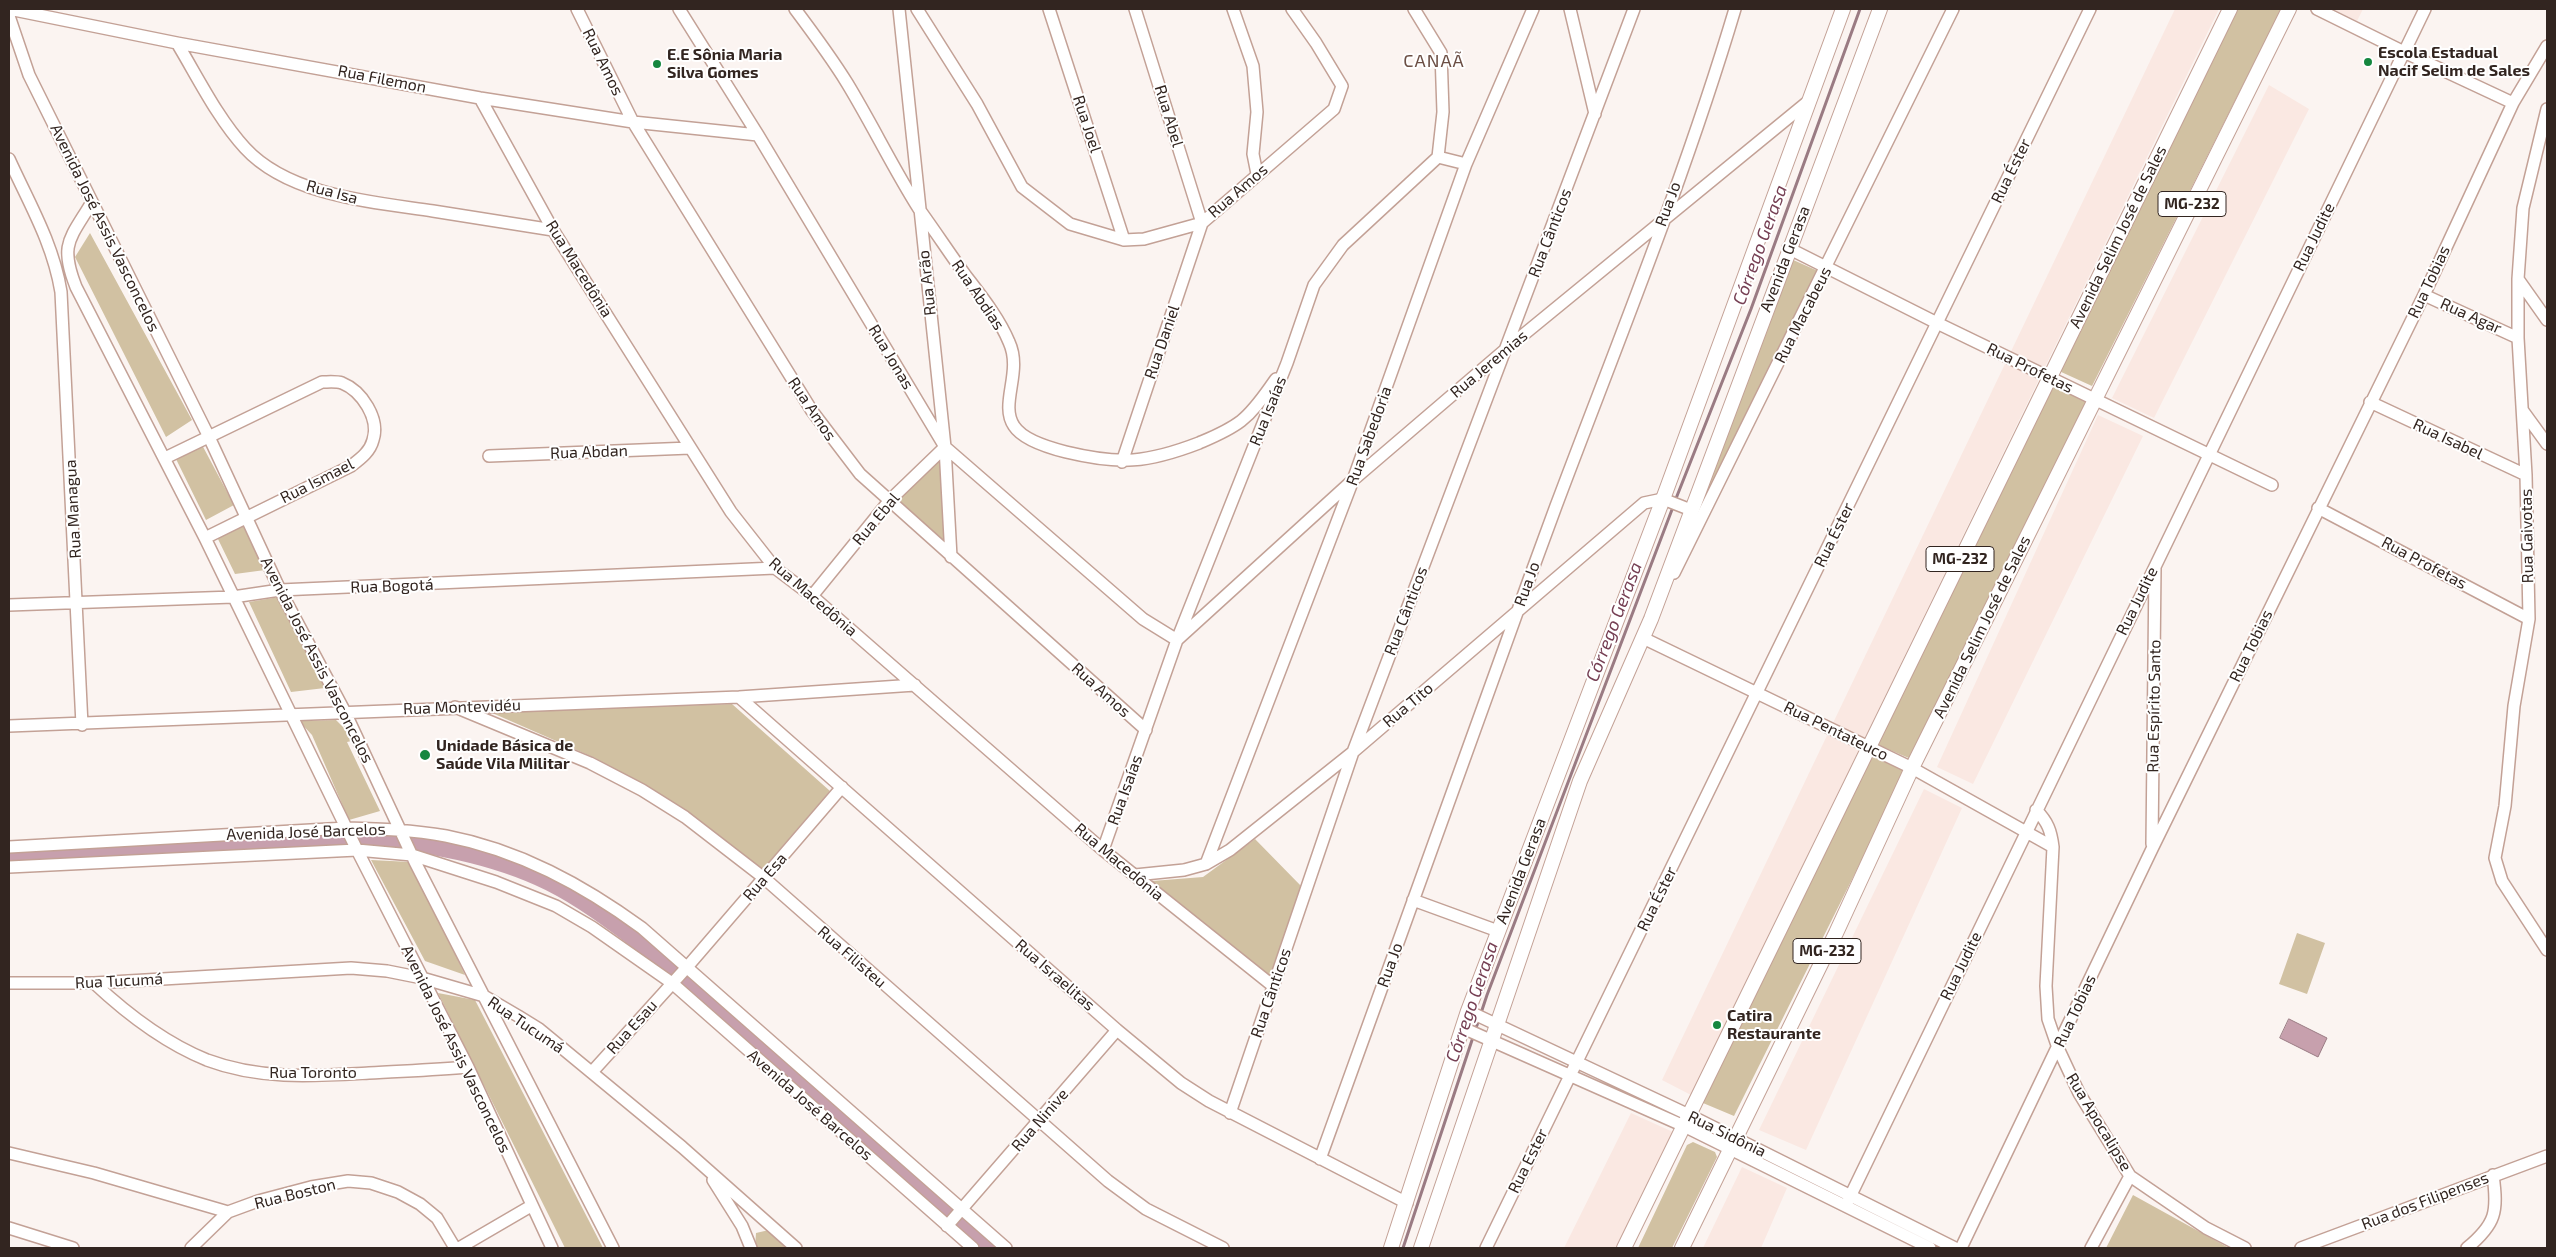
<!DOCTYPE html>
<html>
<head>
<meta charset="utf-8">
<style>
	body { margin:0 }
	#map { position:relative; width:2556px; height:1257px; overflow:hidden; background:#fbf4f1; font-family:"Exo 2",sans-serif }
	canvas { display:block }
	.frame { position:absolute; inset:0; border:10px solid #322520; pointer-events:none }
</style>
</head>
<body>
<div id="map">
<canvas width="2556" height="1257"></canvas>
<div class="frame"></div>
</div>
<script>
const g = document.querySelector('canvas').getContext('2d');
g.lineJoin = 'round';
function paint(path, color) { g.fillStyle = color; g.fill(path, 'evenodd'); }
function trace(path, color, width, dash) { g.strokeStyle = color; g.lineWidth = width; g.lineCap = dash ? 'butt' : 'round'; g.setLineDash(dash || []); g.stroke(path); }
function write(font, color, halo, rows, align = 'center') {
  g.font = font + ' "Exo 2",sans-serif'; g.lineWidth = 4; g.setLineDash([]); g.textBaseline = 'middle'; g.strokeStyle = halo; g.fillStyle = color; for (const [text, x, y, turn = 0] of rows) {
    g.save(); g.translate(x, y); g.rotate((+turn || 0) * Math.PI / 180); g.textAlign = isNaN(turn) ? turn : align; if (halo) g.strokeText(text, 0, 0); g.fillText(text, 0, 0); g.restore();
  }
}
paint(new Path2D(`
	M2175,9H2219L1691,1095L1662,1080Z
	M2333,9H2363L2357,21Z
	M2269,85L2309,109L2154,418L2112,398Z
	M2098,415L2143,436L1973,784L1937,767Z
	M1924,789L1962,808L1806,1150L1759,1130Z
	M1631,1113L1673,1132L1616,1248H1564Z
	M1742,1167L1787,1188L1761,1248H1703Z`), '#fae8e2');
paint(new Path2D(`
	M2237,9H2281L2092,386L2059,371Z
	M90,233L192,420L166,437L75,257Z
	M1791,259L1818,271L1679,557Z
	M2051,386L2088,400L1911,759L1876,744Z
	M201,443L234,505L206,520L176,459Z
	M943,453L947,548L894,501Z
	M242,524L265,570L235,574L217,537Z
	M279,597L325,688L291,692L249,602Z
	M732,704L830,791L762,870L680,807L595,758L490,712Z
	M336,720L356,740L347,742L380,811L349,820L312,735L299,721Z
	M1872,755L1906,771L1734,1116L1703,1103Z
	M1255,839L1302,887L1272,978L1152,881L1203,877Z
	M371,860L411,862L465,975L425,961Z
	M2297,933L2325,943L2307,994L2279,984Z
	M438,993L475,1000L603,1248H565Z
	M1693,1142L1715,1152L1717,1157L1672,1248H1638L1687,1145Z
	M2133,1195L2229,1248H2106Z
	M769,1230L790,1248H755L756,1233Z`), '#d1c1a2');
const water = new Path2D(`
	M2289,1019L2327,1038L2318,1057L2280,1038Z`);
paint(water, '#c7a0ad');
trace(water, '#9a7b83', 1);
trace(new Path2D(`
	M1675,501L1751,309L1860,9
	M1403,1248L1487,995L1673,507`), '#9a7b83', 3);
trace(new Path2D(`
	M9,853L365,836C427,842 493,853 550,881C586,899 619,925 651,949L996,1248`), '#c7a0ad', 20);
const minor = new Path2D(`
	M9,9L177,43L480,98L633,122L758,135
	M577,9L633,122L812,411L860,474L1146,730
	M679,9L758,135L945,447L1143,619L1177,640L1353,480L1506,349L1810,100
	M795,9C813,33 831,57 847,83C872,124 893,168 919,209C935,231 950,254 966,276C982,297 999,318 1009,342C1023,372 999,404 1014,426C1023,440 1050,448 1066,452C1120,465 1147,463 1199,443C1213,437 1228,431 1241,421C1255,410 1265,394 1276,379
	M899,9L945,447L951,557
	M917,9L977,104L1022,187L1070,224L1124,240L1144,239L1202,223L1334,109L1342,86L1316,43L1292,9
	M1049,9L1124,240
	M1135,9L1202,223
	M1233,9L1253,66L1257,112L1253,154L1257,174
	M1570,9L1595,114
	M2317,9L2404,52L2513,103
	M9,16L29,75L209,437L280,590L345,712L415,862L613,1248
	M177,43C197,76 218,119 245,148C289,196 373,202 433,211C473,217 513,224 553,230
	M480,98L553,230L731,512L775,568L812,596L1103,850L1273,986
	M2547,109L2523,208L2518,279V338L2526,475L2529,619L2514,706L2505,806L2495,858L2502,881L2547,950
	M1438,157L1466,164
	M9,159C29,203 53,243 61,292L82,725
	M92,202C70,239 59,244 76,287L205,538L357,850L468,1067L552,1248
	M1788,248L1937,323L2272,485
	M2518,279L2547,320
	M2424,295L2518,338
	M2370,402L2526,475
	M2523,411L2547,444
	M489,456L690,448
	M165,458L322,382C328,382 336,381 342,383C362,391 380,419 373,440C370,452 360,459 351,466L205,538
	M1122,462L1202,223
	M2318,508L2529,619
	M1674,573L1953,9
	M812,596L890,500L945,447
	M9,605L233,597L280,590L775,568
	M1643,638L1912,768L2053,847
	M739,697L1117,1030L1181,1083L1209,1101L1407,1203
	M455,707L590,763L642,790L685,817L764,878L1108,1181L1146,1209L1223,1248
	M9,726L739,697L915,685
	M2036,810C2048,822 2051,831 2053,847L2046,986L2048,1019L2058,1048L2079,1093L2130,1176L2206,1228L2245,1248
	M2152,844L2155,568
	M9,847L346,828C380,829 413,830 446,836C519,850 583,885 642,928L1006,1248
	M1103,850L1177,640L1287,363L1314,285L1343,245L1438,157L1443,112L1441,53L1414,9
	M1206,864L1353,480L1466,164L1533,9
	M9,867L357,850L412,855L496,882L556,906L592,927L672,983L973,1248
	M1135,875L1184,870L1206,864L1230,850L1353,752L1644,503L1663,499L1691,510
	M1413,900L1498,931
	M9,983H94L351,968L387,971L422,978L484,996L518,1016L539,1029L682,1147L796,1248
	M94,983C126,1013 165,1043 207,1060C260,1080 314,1076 369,1073C402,1071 435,1070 468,1067
	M1468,1011L1689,1115L1955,1248
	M1463,1028L1684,1126L1930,1248
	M592,1072L688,966L842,787
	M1230,1113L1353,752L1634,9
	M9,1153L94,1173L228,1212
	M1320,1159C1399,941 1476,723 1556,506C1618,341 1685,177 1735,9
	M713,1180L742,1226L751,1248
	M1846,1205L2425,9
	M947,1226L1117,1030
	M9,1228L73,1248
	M191,1248L228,1212L258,1201L311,1187L348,1181L371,1183L398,1192L420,1204L437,1218L455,1248
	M459,1248L531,1206
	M1486,1248L2090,9
	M1961,1248L2152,849L2424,295L2513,103L2547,46
	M2091,1248L2130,1176
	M2301,1248L2547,1156
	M2467,1248C2496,1224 2498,1212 2493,1175`);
const major = new Path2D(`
	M1391,1248L1468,1011L1663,499L1843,9
	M1421,1248L1580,781L1651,619L1880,9
	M1624,1248L2230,9
	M1682,1248L1836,933L1912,768L2289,9`);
trace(minor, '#c3a196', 14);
trace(major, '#c3a196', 16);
trace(minor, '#fff', 11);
trace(major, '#fff', 14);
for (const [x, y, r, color] of [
	[2368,62,5,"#15873f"],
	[657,64,5,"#15873f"],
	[425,755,6,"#15873f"],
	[1717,1025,5,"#15873f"]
]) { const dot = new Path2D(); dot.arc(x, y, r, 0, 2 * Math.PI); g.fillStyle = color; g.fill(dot); trace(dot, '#fff', 2); }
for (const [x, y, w] of [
	[2192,204,68],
	[1960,559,68],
	[1827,951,68]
]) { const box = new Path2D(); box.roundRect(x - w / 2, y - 12.5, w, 25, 4); g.fillStyle = '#fff'; g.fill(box); trace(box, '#322520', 1); }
write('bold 15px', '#322520', null, [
	["MG-232",2192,204],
	["MG-232",1960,559],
	["MG-232",1827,951]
]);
write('bold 16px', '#322520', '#fff', [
	["Escola Estadual",2378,53],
	["Nacif Selim de Sales",2378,71],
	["E.E Sônia Maria",667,55],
	["Silva Gomes",667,73],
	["Unidade Básica de",436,746],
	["Saúde Vila Militar",436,764],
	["Catira",1727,1016],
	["Restaurante",1727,1034]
], 'left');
write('16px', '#322520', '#fff', [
	["Rua Amos",603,62,64],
	["Rua Filemon",382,79,11],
	["Rua Abel",1169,116,73],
	["Rua Joel",1087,124,72],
	["Rua Éster",2011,171,-64],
	["Rua Amos",1238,191,-41],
	["Rua Isa",332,192,15],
	["Rua Jo",1668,204,-70],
	["Avenida José Assis Vasconcelos",105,228,64],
	["Rua Cânticos",1550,233,-69],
	["Avenida Selim José de Sales",2118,237,-64],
	["Rua Judite",2314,237,-64],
	["Avenida Gerasa",1785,259,-69],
	["Rua Macedônia",579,269,58],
	["Rua Tobias",2429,282,-65],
	["Rua Arão",927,283,-96],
	["Rua Abdias",978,295,56],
	["Rua Macabeus",1803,315,-63],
	["Rua Agar",2471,316,24],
	["Rua Daniel",1162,342,-71],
	["Rua Jonas",891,357,59],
	["Rua Jeremias",1489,364,-40],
	["Rua Profetas",2030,368,26],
	["Rua Amos",812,409,56],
	["Rua Isaías",1268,411,-68],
	["Rua Sabedoria",1369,436,-70],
	["Rua Isabel",2448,439,25],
	["Rua Abdan",589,452,-2],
	["Rua Ismael",317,481,-27],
	["Rua Managua",73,509,-93],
	["Rua Ebal",876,519,-50],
	["Rua Éster",1834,535,-64],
	["Rua Gaivotas",2527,536,-91],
	["Rua Profetas",2424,563,28],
	["Rua Jo",1527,584,-70],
	["Rua Bogotá",392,586,-2],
	["Rua Macedônia",813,597,41],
	["Rua Judite",2137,601,-64],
	["Rua Cânticos",1406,611,-69],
	["Avenida Selim José de Sales",1982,627,-64],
	["Rua Tobias",2251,646,-64],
	["Avenida José Assis Vasconcelos",317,660,63],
	["Rua Amos",1101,690,42],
	["Rua Tito",1408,705,-40],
	["Rua Espírito Santo",2154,706,-89],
	["Rua Montevidéu",462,707,-2],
	["Rua Pentateuco",1836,731,26],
	["Rua Isaías",1125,790,-70],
	["Avenida José Barcelos",306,832,-2],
	["Rua Macedônia",1119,862,40],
	["Avenida Gerasa",1521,871,-69],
	["Rua Esa",765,877,-49],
	["Rua Éster",1657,899,-64],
	["Rua Filisteu",852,957,41],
	["Rua Jo",1390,965,-70],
	["Rua Judite",1961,966,-64],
	["Rua Israelitas",1055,975,41],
	["Rua Tucumá",119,981,-3],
	["Rua Cânticos",1271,993,-71],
	["Rua Tobias",2075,1011,-65],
	["Rua Tucumá",526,1025,34],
	["Rua Esau",632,1027,-48],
	["Avenida José Assis Vasconcelos",456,1049,64],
	["Rua Toronto",313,1073],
	["Avenida José Barcelos",810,1105,41],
	["Rua Ninive",1040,1120,-49],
	["Rua Apocalipse",2099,1122,59],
	["Rua Sidônia",1727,1134,26],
	["Rua Ester",1528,1161,-64],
	["Rua Boston",295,1194,-14],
	["Rua dos Filipenses",2425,1201,-21]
]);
g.letterSpacing = '1px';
write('18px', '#6c4f45', '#fff', [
	["CANAÃ",1434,61]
]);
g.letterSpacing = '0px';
write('italic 18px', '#764054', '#fff', [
	["Córrego Gerasa",1760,245,-70],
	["Córrego Gerasa",1614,622,-69],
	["Córrego Gerasa",1472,1002,-71]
]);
</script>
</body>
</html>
